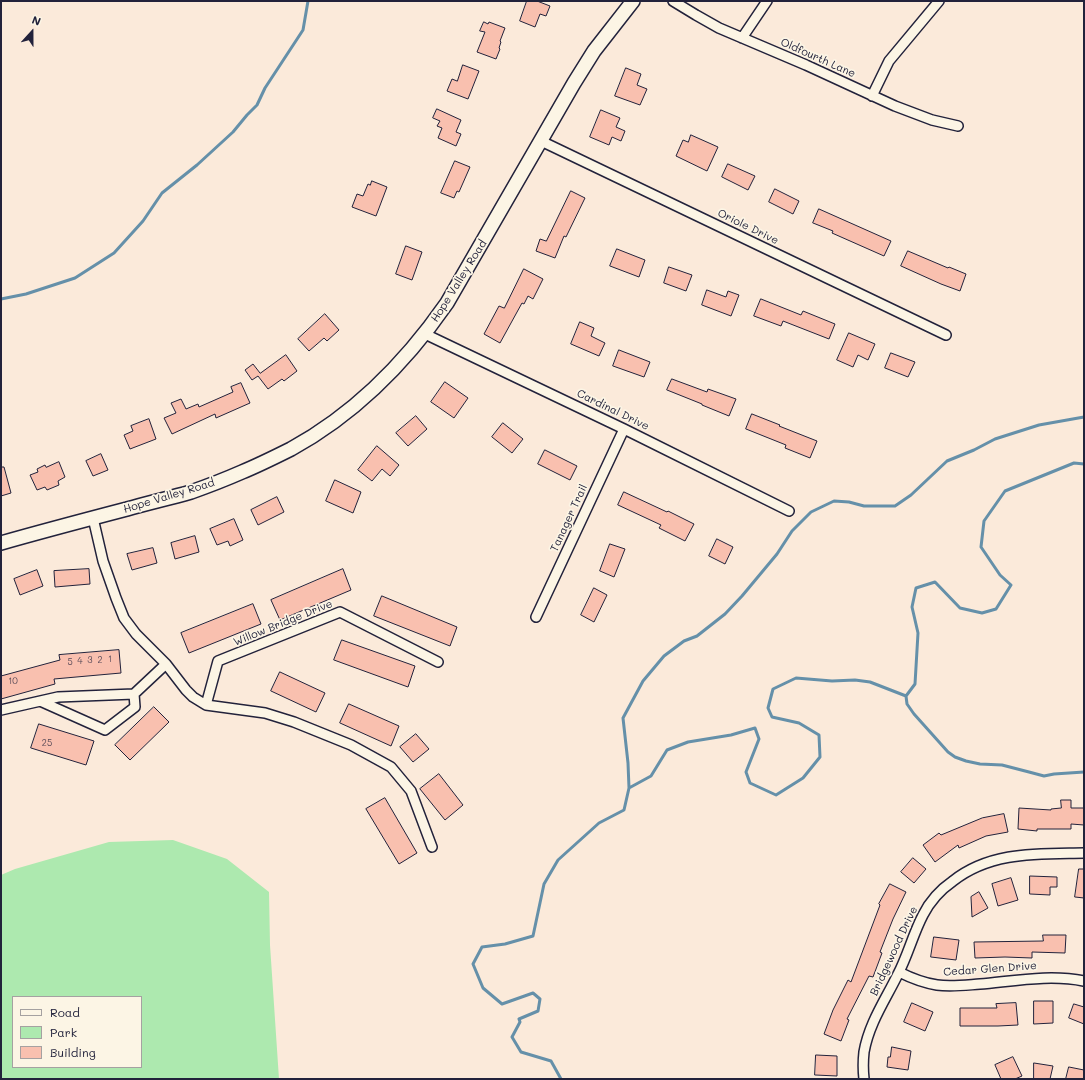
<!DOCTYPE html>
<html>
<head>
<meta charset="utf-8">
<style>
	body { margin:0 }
	#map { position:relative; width:1085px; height:1080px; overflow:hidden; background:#fbeada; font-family:Mali,sans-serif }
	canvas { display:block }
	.frame { position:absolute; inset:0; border:2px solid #22223b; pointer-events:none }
	.legend { position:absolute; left:12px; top:996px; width:130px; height:72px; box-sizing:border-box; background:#fcf5e5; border:1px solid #a5a1a1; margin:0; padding:5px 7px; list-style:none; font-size:12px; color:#22223b }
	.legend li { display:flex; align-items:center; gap:8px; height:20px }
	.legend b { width:20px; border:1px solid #a5a1a1 }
	.north { position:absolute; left:12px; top:12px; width:40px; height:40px; -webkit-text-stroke:3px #fcf5e5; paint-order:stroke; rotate:21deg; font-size:11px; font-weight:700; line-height:16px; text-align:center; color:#22223b }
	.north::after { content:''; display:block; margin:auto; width:14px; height:18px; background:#22223b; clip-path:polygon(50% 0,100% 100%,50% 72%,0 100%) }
</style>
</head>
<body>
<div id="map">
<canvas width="1085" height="1080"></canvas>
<div class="frame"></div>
<ul class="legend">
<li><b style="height:5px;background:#fcf5e5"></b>Road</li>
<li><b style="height:11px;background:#ade9af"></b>Park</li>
<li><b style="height:11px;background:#f9c0af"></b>Building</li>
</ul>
<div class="north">N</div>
</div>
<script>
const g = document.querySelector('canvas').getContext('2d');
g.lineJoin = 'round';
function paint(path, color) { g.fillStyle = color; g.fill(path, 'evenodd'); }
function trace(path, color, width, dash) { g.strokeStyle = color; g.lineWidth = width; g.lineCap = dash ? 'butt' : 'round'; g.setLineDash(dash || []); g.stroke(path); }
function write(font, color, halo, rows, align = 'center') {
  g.font = font + ' Mali,sans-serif'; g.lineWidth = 3.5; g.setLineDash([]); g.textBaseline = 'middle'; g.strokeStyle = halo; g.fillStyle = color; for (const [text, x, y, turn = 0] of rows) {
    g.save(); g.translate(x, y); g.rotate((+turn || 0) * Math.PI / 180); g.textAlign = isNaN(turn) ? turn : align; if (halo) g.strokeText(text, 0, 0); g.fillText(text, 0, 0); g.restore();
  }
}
paint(new Path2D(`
	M173,840L227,859L269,892L270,945L279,1079H1V875L15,869L109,842ZM13,997H141V1067H13Z`), '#ade9af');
trace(new Path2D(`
	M1,299L26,294L75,278L114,253L143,221L162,193L197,165L233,132L247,115L257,105L265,88L303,30L308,1
	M906,696L915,684L918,633L912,607L916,588L935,582L960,608L982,613L996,609L1011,585L1000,575L981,547L984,521L1005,491L1074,463L1084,464
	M906,696L907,704L914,714L948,752L955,757L966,761L980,764L1002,765L1029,772L1044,776L1054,774L1084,772
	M629,788L628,763L623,718L643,681L664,656L684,641L697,636L725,614L742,596L777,554L792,531L811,512L834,501L849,502L864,506H895L911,495L947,461L974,450L995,439L1039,425L1084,417
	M561,1079L551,1061L521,1052L512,1037L520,1022L519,1019L538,1011L540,999L533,993L502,1004L483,988L473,964L482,947L505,944L533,936L544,884L558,860L599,823L624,810L629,788L651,776L667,750L688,742L731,735L755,728L759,739L746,772L750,783L776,795L803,778L820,757L819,735L799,723L772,717L768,708L773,689L796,678L832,681L855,680L870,682L906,696`), '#6590a9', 3);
const building = new Path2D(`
	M527,1H537L550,6L546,16L540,14L535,27L520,21Z
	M484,22L488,24L489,22L505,28L500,41L501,42L499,48L500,49L496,59L477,52L485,32L480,31Z
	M463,65L479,71L468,99L447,91L452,79L457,81Z
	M626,68L641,74L637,85L647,89L640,105L615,96Z
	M437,109L461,120L456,132L461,134L456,146L438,138L442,128L437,126L440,121L433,118Z
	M601,110L620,118L616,127L625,131L621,141L612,137L609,145L590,137Z
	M691,135L718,147L707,171L676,156L683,140L688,142Z
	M455,161L470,167L459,192L457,191L454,198L441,193Z
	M728,164L755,176L748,190L722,177Z
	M372,181L387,187L376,216L352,207L357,194L363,196L368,184L370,185Z
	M775,189L799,201L793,214L769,202Z
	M571,191L585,198L566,237L564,236L555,258L536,251L540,239L546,241Z
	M819,209L891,241L884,256L832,233L833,231L813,223Z
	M406,246L422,252L412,280L396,274Z
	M617,249L645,260L639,277L610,266Z
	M908,251L948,268L949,267L966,274L960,291L941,284L901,266Z
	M669,267L692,275L686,291L664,283Z
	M524,269L543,279L533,299L528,296L524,304L522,303L500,343L484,334L499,306L504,308Z
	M707,290L726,297L728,291L739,295L731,316L702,305Z
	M761,299L801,315L803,311L835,324L829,339L783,321L781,326L754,316Z
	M325,314L339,330L327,341L324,338L309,351L298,339Z
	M580,322L594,328L591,336L605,343L599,356L571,344Z
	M849,333L875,344L868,360L858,355L853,367L837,360Z
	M619,350L650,362L644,377L613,366Z
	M891,353L915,362L908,377L885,368Z
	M286,355L297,371L284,381L282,379L268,389L258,376L252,380L245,370L253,364L260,373Z
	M672,379L707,392L708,389L736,399L729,416L702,405V404L667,390Z
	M445,382L468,398L454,418L431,402Z
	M241,383L250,403L216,418L215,414L172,434L164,418L176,413L171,403L181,399L186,409L198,404L199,407L233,392L231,387Z
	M752,414L780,425L779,426L817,441L810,458L785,448L786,445L746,429Z
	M416,416L427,429L408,446L396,433Z
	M149,419L156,439L130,449L124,435L133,431L131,426Z
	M503,423L523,439L512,453L492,437Z
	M377,446L399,465L390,476L382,469L372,481L358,470Z
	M545,450L577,466L570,480L538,464Z
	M101,454L108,470L93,476L86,461Z
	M59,462L65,477L58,481L59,485L47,490L45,487L37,490L30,475L38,472L37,469L45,465L46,467Z
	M1,467H4L11,493L1,496Z
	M335,480L361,492L353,513L326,501Z
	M624,492L667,512L668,511L694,524L685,541L659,528L661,525L618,505Z
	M277,497L284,512L258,525L251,510Z
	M234,519L243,540L230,546L228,541L217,545L210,529Z
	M195,536L199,552L175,559L171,543Z
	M717,539L733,547L725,564L709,556Z
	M610,544L625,549L614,577L600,571Z
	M153,548L157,563L132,570L127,554Z
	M89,569L90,584L55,587L54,571Z
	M343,569L351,590L280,620L271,600Z
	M37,570L43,586L20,595L14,579Z
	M594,588L607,595L594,622L581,615Z
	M382,596L457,627L450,646L374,616Z
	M253,604L261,624L189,653L181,633Z
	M342,640L415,666L408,687L334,660Z
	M119,650L121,673L54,679L55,684L1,699V676L60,660L59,655Z
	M280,672L325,693L316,712L271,691Z
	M349,704L399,726L391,746L340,723Z
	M154,707L169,722L130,760L115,745Z
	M39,724L94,741L86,765L31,748Z
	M416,734L429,749L413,762L400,747Z
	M439,774L463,805L445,820L420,789Z
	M385,798L417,853L399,864L366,809Z
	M1061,800H1071V808H1084V825L1071,824V829H1037V831L1018,829L1019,808L1051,810V809L1061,808Z
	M1004,814L1008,832L986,836L959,848L958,845L935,862L923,845L939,833L941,835L982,818Z
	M913,858L926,869L914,883L901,872Z
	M1079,869H1084V898L1075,897Z
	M1030,876L1057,877V887H1050V895L1030,894Z
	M1011,878L1018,900L998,906L992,884Z
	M890,884L906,892L893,919L880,952L882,953L873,977L869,976L847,1019L849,1020L841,1041L824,1034L833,1010L848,980L851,982L880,905L879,904Z
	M979,892L988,908L972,917L971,897Z
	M1043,935H1066L1065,953L1032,952V958L1005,957L975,958L974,942L1043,941Z
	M934,937L959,940L956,960L931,957Z
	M1034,1001H1053V1023L1034,1024Z
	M912,1003L933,1012L925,1031L904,1022Z
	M1016,1003L1018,1025L998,1026H960V1008H997L996,1004Z
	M1074,1004L1084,1007V1024L1069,1018Z
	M892,1047L911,1051L908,1070L887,1067L888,1057H890Z
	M816,1055L837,1056V1076L815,1075Z
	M1013,1057L1022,1076L1015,1079H1001L995,1065Z
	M1034,1063L1053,1066L1050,1079H1034Z
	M1069,1067L1084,1070V1079H1066Z`);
paint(building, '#f9c0af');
trace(building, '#22223b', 1);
const street = new Path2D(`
	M673,1L696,15L719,28L806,65L895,106L932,120L958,126
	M742,38L767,1
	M872,96L889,61L939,1
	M541,141L946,335
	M425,334L624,429L789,511
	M93,518L103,561L116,598L124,618L136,634L166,664L186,690L193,697L206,705L265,713L294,722L351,745L391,767L411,791L432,847
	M536,617L624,429
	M40,701L105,730L135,707L134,694
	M206,705L218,661L340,612L438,662
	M1,710L58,697L134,694L166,664
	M899,972C911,978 924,983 937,985C951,987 966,985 980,984C1014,981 1050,974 1084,981
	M864,1079C863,1070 863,1061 864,1052C869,1023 886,999 898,974C908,955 913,934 923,915C930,901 940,890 953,881C991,851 1038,854 1084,853`);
const secondary = new Path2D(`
	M1,543C43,531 85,520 127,509C148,503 170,498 191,492C208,486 226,479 242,472C259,465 275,457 291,449C355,414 406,362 447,303L574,83L594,51L633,1`);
trace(street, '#22223b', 12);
trace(secondary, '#22223b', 16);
trace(street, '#fcf5e5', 9);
trace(secondary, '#fcf5e5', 13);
write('9px', '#584a58', null, [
	["1",110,659],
	["3",90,660],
	["2",100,660],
	["4",80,661],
	["5",70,662],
	["10",13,681],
	["25",47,743]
]);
write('11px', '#22223b', '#fcf5e5', [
	["Oldfourth Lane",818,58,24],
	["Oriole Drive",748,227,26],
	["Hope Valley Road",459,281,-58],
	["Cardinal Drive",613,410,26],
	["Hope Valley Road",169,496,-17],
	["Tanager Trail",569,518,-65],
	["Willow Bridge Drive",283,623,-22],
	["Bridgewood Drive",894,951,-65],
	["Cedar Glen Drive",990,969,-4]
]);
</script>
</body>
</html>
